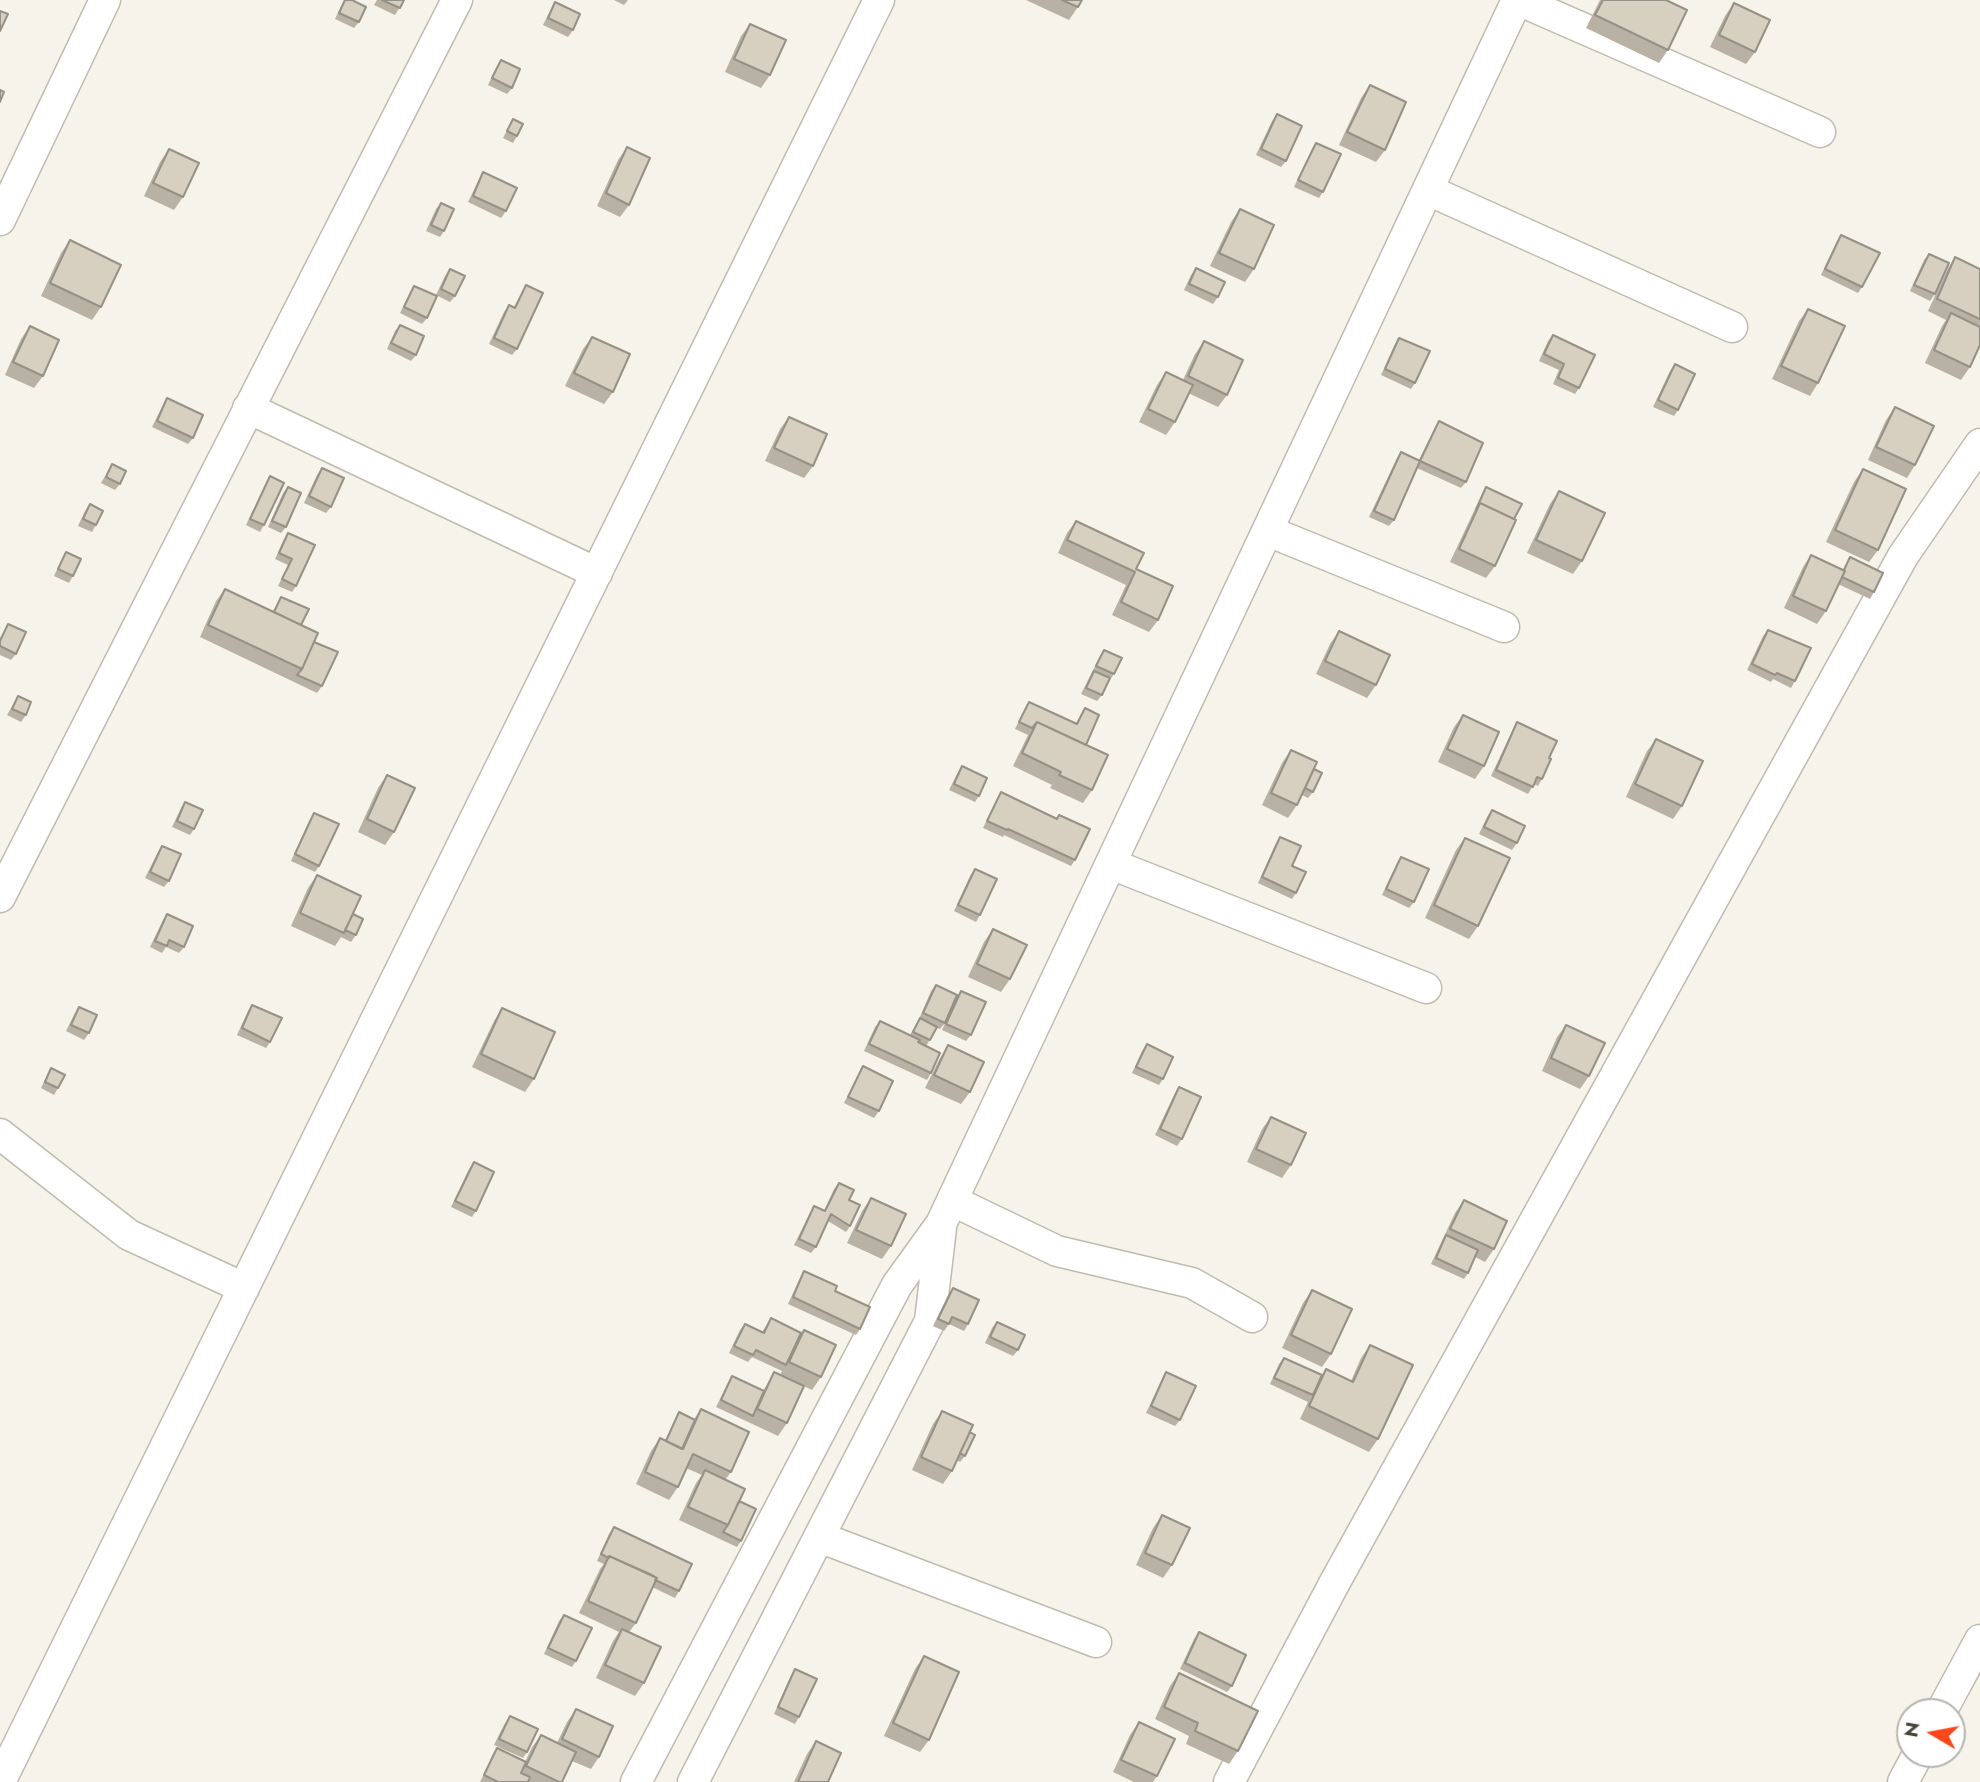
<!DOCTYPE html>
<html>
<head>
<meta charset="utf-8">
<style>
	body { margin:0 }
	#map { position:relative; width:1980px; height:1782px; overflow:hidden; background:#f5f3ea; font-family:Jost,sans-serif }
	canvas { display:block }
	.north { position:absolute; left:1896px; top:1698px; width:70px; height:70px; box-sizing:border-box; background:#fff; border:2px solid #b7b4af; border-radius:50%; rotate:280deg; font-size:19px; font-weight:700; line-height:28px; text-align:center; color:#4a4438 }
	.north::after { content:''; display:block; margin:auto; width:24px; height:32px; background:#fc471a; clip-path:polygon(50% 0,100% 100%,50% 72%,0 100%) }
</style>
</head>
<body>
<div id="map">
<canvas width="1980" height="1782"></canvas>
<div class="north">N</div>
</div>
<script>
const g = document.querySelector('canvas').getContext('2d');
g.lineJoin = 'round';
function trace(path, color, width, dash) { g.strokeStyle = color; g.lineWidth = width; g.lineCap = dash ? 'butt' : 'round'; g.setLineDash(dash || []); g.stroke(path); }
function paint(path, color) { g.fillStyle = color; g.fill(path, 'evenodd'); }
const street = new Path2D(`
	M1518,0L1820,132
	M1428,190L1732,327
	M0,220L105,0
	M248,408L597,573
	M1268,531L1504,627
	M1111,864L1426,988
	M0,897L457,0
	M0,1134L129,1235L244,1288
	M953,1201L1057,1251L1192,1283L1252,1317
	M819,1537L1096,1642
	M1941,1712L1980,1640
	M0,1782L879,0
	M636,1782L897,1285L941,1224L1517,0
	M693,1782L930,1321L941,1228
	M1229,1782L1335,1582L1903,556L1980,444
	M1903,1782L1918,1754`);
trace(street, '#c1bbad', 33);
trace(street, '#fff', 30);
paint(new Path2D(`
	M344,0H352L359,22L354,28L335,19Z
	M377,0H404L395,15L374,5Z
	M614,0H628L624,5Z
	M1026,0H1082L1078,7L1069,20Z
	M1600,0H1666L1668,50L1659,63L1586,28Z
	M555,2L573,30L568,37L543,25L551,9Z
	M1734,3L1755,52L1746,64L1710,47L1725,16Z
	M750,24L770,75L761,88L725,72L741,36Z
	M501,60L512,88L507,94L488,85L497,66Z
	M1370,85L1385,150L1376,162L1339,145L1361,98Z
	M1277,114L1286,161L1281,167L1256,155L1272,121Z
	M513,119L517,136L513,143L503,138Z
	M1316,143L1323,192L1319,198L1294,187L1312,149Z
	M627,147L629,205L620,217L597,206L618,160Z
	M169,149L183,197L174,210L144,196L160,162Z
	M483,172L506,211L501,218L468,202L479,179Z
	M441,203L444,231L440,237L426,231L436,209Z
	M1240,209L1254,269L1245,282L1210,266L1231,222Z
	M1841,235L1862,287L1858,293L1821,275L1837,241Z
	M70,240L101,307L92,320L41,296L61,253Z
	M1929,254L1935,294L1930,301L1910,291L1924,260Z
	M1955,257L1980,269V345L1970,367L1961,380L1925,363L1942,326L1946,320L1928,311L1947,270Z
	M1196,268L1218,297L1213,304L1184,290L1191,275Z
	M450,269L455,296L450,302L436,295L445,276Z
	M526,285L517,349L512,355L489,344L504,312L509,305L514,307Z
	M414,286L427,318L422,324L400,313L410,292Z
	M1808,309L1818,383L1810,396L1772,379L1799,321Z
	M400,325L416,355L411,361L387,349L395,331Z
	M30,326L43,376L34,388L5,375L21,339Z
	M1553,335L1579,388L1575,394L1553,384L1559,370L1539,361L1548,341Z
	M592,337L613,392L604,404L565,386L583,349Z
	M1399,338L1415,383L1411,389L1381,375L1395,344Z
	M1204,341L1227,395L1218,407L1188,393L1175,422L1166,435L1139,422L1157,385L1166,372L1183,380L1195,354Z
	M1675,364L1678,410L1674,416L1653,407L1670,371Z
	M167,398L193,438L188,444L152,427L163,405Z
	M1895,407L1915,465L1907,478L1868,460L1886,420Z
	M789,417L813,466L804,478L765,461L780,429Z
	M1439,421L1466,482L1461,488L1417,468L1394,520L1389,526L1369,517L1397,458L1401,452L1419,460L1435,427Z
	M112,464L120,484L115,490L101,483Z
	M322,468L331,507L326,513L304,503L317,475Z
	M1863,469L1878,550L1869,562L1826,542L1854,482Z
	M270,476L264,525L260,532L246,525L266,483Z
	M288,487L286,527L281,533L268,527L283,493Z
	M1486,487L1514,519L1495,566L1486,578L1450,562L1482,494Z
	M1559,491L1582,561L1573,574L1527,553L1550,504Z
	M90,504L96,525L92,532L78,526L85,511Z
	M1076,521L1136,569L1158,620L1149,632L1112,615L1126,585L1058,553L1067,533Z
	M288,533L296,586L292,592L278,586L288,565L275,559L284,539Z
	M66,552L73,576L69,583L54,576L62,559Z
	M1811,555L1843,570L1850,557L1874,592L1870,599L1838,584L1826,611L1817,624L1784,608L1803,567Z
	M225,589L273,611L281,597L314,642L322,686L317,693L200,637L216,601Z
	M8,624L16,654L11,660L0,655V638Z
	M1768,630L1795,681L1791,688L1773,679L1771,682L1747,670L1763,636Z
	M1339,631L1376,685L1367,698L1316,674L1330,644Z
	M1104,650L1114,674L1109,681L1102,695L1097,701L1081,694L1100,656Z
	M18,696L26,715L21,722L7,715Z
	M1029,702L1076,723L1085,708L1086,745L1092,790L1083,803L1050,788L1052,785L1013,766L1028,735L1015,729L1025,708Z
	M1463,715L1484,766L1475,779L1438,762L1454,727Z
	M1517,722L1549,758L1542,779L1538,786L1534,784L1528,794L1491,776L1513,729Z
	M1656,739L1682,806L1673,819L1626,797L1647,751Z
	M1291,750L1314,769L1313,792L1308,798L1302,795L1297,805L1288,818L1262,805L1282,763Z
	M962,766L979,796L975,802L949,790L958,772Z
	M387,775L394,832L385,845L358,832L378,788Z
	M1001,792L1057,818L1059,815L1075,860L1071,866L1004,835L1003,837L983,828L997,799Z
	M185,802L194,829L190,835L172,827L181,808Z
	M1492,810L1517,843L1512,850L1479,834L1487,817Z
	M314,813L319,866L315,872L291,861L310,819Z
	M1280,837L1292,866L1296,893L1292,899L1258,883L1276,843Z
	M1465,838L1478,926L1469,939L1425,918L1456,850Z
	M162,846L169,881L164,887L145,878L158,852Z
	M1401,857L1414,902L1409,908L1382,895L1397,863Z
	M975,869L980,915L976,922L954,911L970,876Z
	M317,875L353,914L356,935L351,942L341,937L335,946L291,926L308,888Z
	M167,914L184,947L179,953L166,947L162,953L150,947L163,920Z
	M993,929L1010,979L1001,992L968,977L984,942Z
	M936,985L945,1023L940,1029L937,1028L926,1046L931,1073L927,1080L864,1051L875,1027L880,1021L910,1035L919,1019L931,991Z
	M961,991L971,1035L966,1041L942,1030L957,997Z
	M252,1005L270,1042L266,1048L237,1035L248,1011Z
	M79,1007L89,1033L84,1040L66,1031L75,1013Z
	M502,1008L534,1079L525,1092L472,1067L494,1021Z
	M1566,1025L1589,1076L1580,1089L1542,1071L1557,1037Z
	M1147,1044L1163,1079L1159,1085L1132,1073L1142,1051Z
	M948,1045L970,1092L961,1104L925,1088L940,1058Z
	M863,1066L879,1111L874,1118L844,1103L859,1073Z
	M51,1068L58,1088L54,1095L41,1088L47,1075Z
	M1179,1087L1182,1139L1177,1146L1155,1135L1175,1093Z
	M1271,1117L1291,1165L1282,1178L1247,1162L1262,1129Z
	M474,1162L476,1211L472,1217L451,1207L469,1169Z
	M839,1183L849,1200L850,1226L846,1232L828,1221L816,1247L811,1253L794,1245L810,1213L814,1206L824,1211L834,1189Z
	M871,1198L891,1246L882,1259L847,1243L862,1211Z
	M1464,1200L1494,1249L1485,1262L1475,1257L1468,1273L1464,1279L1431,1264L1455,1213Z
	M804,1271L835,1291L860,1329L856,1335L788,1304L800,1278Z
	M953,1288L968,1324L964,1331L949,1324L944,1331L933,1326L948,1295Z
	M1312,1290L1331,1354L1322,1367L1282,1348L1303,1303Z
	M771,1318L800,1336L804,1330L821,1377L812,1390L780,1375L782,1371L752,1357L748,1362L729,1353L740,1330L745,1324L762,1332Z
	M997,1322L1018,1350L1013,1356L985,1343L992,1328Z
	M1370,1345L1378,1439L1369,1452L1300,1419L1308,1402L1270,1384L1279,1364L1284,1358L1322,1376L1326,1369L1351,1381L1361,1358Z
	M774,1372L787,1423L778,1436L716,1407L728,1383L732,1376L763,1391Z
	M1166,1372L1180,1420L1175,1426L1146,1413L1162,1379Z
	M701,1409L731,1472L725,1480L739,1501L741,1541L737,1547L679,1520L696,1483L702,1475L686,1468L678,1487L669,1500L636,1484L651,1451L660,1438L665,1441L675,1419L679,1412L694,1419Z
	M942,1411L970,1432L965,1456L960,1462L957,1460L952,1471L943,1484L912,1470L933,1424Z
	M1162,1515L1172,1565L1163,1578L1136,1565L1153,1528Z
	M614,1527L679,1591L675,1598L652,1587L636,1623L629,1632L644,1683L635,1696L596,1678L613,1641L619,1632L579,1613L600,1569L604,1564L597,1561L609,1534Z
	M564,1615L576,1661L572,1667L544,1654L559,1621Z
	M1199,1632L1232,1686L1227,1692L1180,1669L1194,1639Z
	M924,1656L929,1740L920,1752L884,1736L915,1669Z
	M795,1669L799,1717L795,1724L774,1714L791,1675Z
	M1179,1673L1238,1751L1229,1764L1186,1744L1189,1736L1155,1719L1170,1686Z
	M576,1709L599,1757L591,1769L572,1761L562,1782H480L493,1754L497,1748L525,1762L532,1747L541,1735L557,1743L567,1722Z
	M510,1716L527,1752L523,1758L494,1745L505,1723Z
	M1139,1722L1157,1776L1153,1782H1134L1113,1772L1130,1735Z
	M816,1741L828,1782H794L807,1754Z`), '#b9b2a4');
const building = new Path2D(`
	M345,0H352L366,7L359,22L339,13Z
	M382,0H404L400,8Z
	M1062,0H1082L1078,7Z
	M1603,0H1666L1687,10L1668,50L1595,15Z
	M555,2L580,14L573,30L548,18Z
	M1734,3L1770,20L1755,52L1719,35Z
	M0,11L8,14L0,31Z
	M750,24L786,40L770,75L734,59Z
	M501,60L520,69L512,88L492,78Z
	M1370,85L1406,102L1385,150L1347,132Z
	M0,90L4,92L0,102Z
	M1277,114L1302,126L1286,161L1261,149Z
	M513,119L523,124L517,136L507,131Z
	M1316,143L1341,154L1323,192L1298,180Z
	M627,147L650,158L629,205L606,193Z
	M169,149L199,163L183,197L153,183Z
	M483,172L517,188L506,211L473,196Z
	M441,203L454,209L444,231L431,225Z
	M1240,209L1274,225L1254,269L1219,253Z
	M1841,235L1880,253L1862,287L1825,269Z
	M70,240L121,265L101,307L50,283Z
	M1929,254L1949,263L1935,294L1914,285Z
	M1955,257L1980,269V319L1937,299Z
	M1196,268L1225,282L1218,297L1189,284Z
	M450,269L465,276L455,296L441,289Z
	M526,285L543,293L517,349L494,338L509,305L515,308Z
	M414,286L437,296L427,318L404,307Z
	M1808,309L1845,326L1818,383L1781,366Z
	M1951,313L1980,327V345L1970,367L1934,350Z
	M400,325L424,336L416,355L391,343Z
	M30,326L59,340L43,376L13,362Z
	M1553,335L1595,355L1579,388L1558,378L1564,364L1544,354Z
	M592,337L630,354L613,392L574,373Z
	M1399,338L1430,351L1415,383L1385,369Z
	M1204,341L1243,360L1227,395L1188,376Z
	M1675,364L1695,374L1678,410L1658,400Z
	M1166,372L1193,385L1175,422L1148,409Z
	M167,398L203,415L193,438L157,421Z
	M1895,407L1934,426L1915,465L1876,447Z
	M789,417L827,434L813,466L774,448Z
	M1439,421L1483,443L1466,482L1420,461Z
	M1401,452L1420,461L1394,520L1374,511Z
	M112,464L126,471L120,484L106,477Z
	M322,468L344,478L331,507L309,496Z
	M1863,469L1906,489L1878,550L1835,530Z
	M270,476L284,483L264,525L250,519Z
	M288,487L301,493L286,527L272,521Z
	M1486,487L1522,504L1514,519L1480,503L1476,510Z
	M1559,491L1605,513L1582,561L1536,540Z
	M1480,503L1516,520L1495,566L1459,549Z
	M90,504L103,511L96,525L83,519Z
	M1076,521L1144,553L1136,569L1173,586L1158,620L1121,602L1135,572L1067,540Z
	M288,533L315,545L296,586L282,579L292,559L279,553Z
	M66,552L81,559L73,576L58,569Z
	M1811,555L1845,571L1826,611L1793,596Z
	M1850,557L1883,573L1874,592L1842,577L1845,571L1844,570Z
	M225,589L318,633L302,669L208,625Z
	M281,597L309,609L301,625L274,612Z
	M8,624L26,632L16,654L0,646V641Z
	M1768,630L1811,648L1795,681L1777,673L1775,675L1752,664Z
	M1339,631L1390,655L1376,685L1325,661Z
	M314,642L338,652L322,686L297,675L302,669Z
	M1104,650L1122,658L1114,674L1096,666Z
	M1094,671L1110,678L1102,695L1086,688Z
	M18,696L31,702L26,715L12,709Z
	M1029,702L1077,724L1085,708L1099,715L1086,745L1037,722L1032,728L1019,722Z
	M1463,715L1499,732L1484,766L1447,749Z
	M1037,722L1108,755L1092,790L1059,775L1061,772L1022,753Z
	M1517,722L1557,741L1549,758L1551,759L1542,779L1537,777L1533,787L1496,770Z
	M1656,739L1703,761L1682,806L1635,784Z
	M1291,750L1317,762L1297,805L1271,793Z
	M962,766L987,778L979,796L954,784Z
	M1314,769L1322,773L1313,792L1305,788Z
	M387,775L415,788L394,832L367,819Z
	M1001,792L1057,819L1059,815L1090,829L1075,860L1008,829L1007,830L987,821Z
	M185,802L203,810L194,829L177,821Z
	M1492,810L1525,826L1517,843L1484,827Z
	M314,813L339,824L319,866L295,854Z
	M1280,837L1301,846L1292,866L1306,872L1296,893L1262,877Z
	M1465,838L1510,858L1478,926L1434,905Z
	M162,846L181,854L169,881L150,872Z
	M1401,857L1429,869L1414,902L1386,889Z
	M975,869L997,879L980,915L958,905Z
	M317,875L361,896L344,933L300,913Z
	M167,914L193,926L184,947L169,940L167,946L155,941Z
	M353,914L363,919L356,935L345,930Z
	M993,929L1027,945L1010,979L977,964Z
	M936,985L957,995L945,1023L923,1013Z
	M961,991L986,1002L971,1035L946,1024Z
	M252,1005L282,1018L270,1042L242,1028Z
	M79,1007L97,1015L89,1033L71,1025Z
	M502,1008L555,1032L534,1079L481,1054Z
	M920,1018L937,1027L930,1040L913,1032Z
	M880,1021L920,1040L918,1042L940,1053L931,1073L869,1044Z
	M1566,1025L1605,1043L1589,1076L1551,1058Z
	M1147,1044L1173,1057L1163,1079L1136,1067Z
	M948,1045L984,1062L970,1092L934,1075Z
	M863,1066L893,1081L879,1111L848,1097Z
	M51,1068L65,1075L58,1088L45,1082Z
	M1179,1087L1201,1097L1182,1139L1160,1129Z
	M1271,1117L1306,1133L1291,1165L1256,1149Z
	M474,1162L494,1172L476,1211L455,1201Z
	M839,1183L854,1190L849,1200L860,1205L850,1226L831,1214L816,1247L799,1239L814,1206L825,1211Z
	M871,1198L906,1214L891,1246L856,1230Z
	M1464,1200L1507,1221L1494,1249L1450,1229Z
	M1446,1235L1478,1250L1468,1273L1436,1258Z
	M804,1271L837,1286L835,1291L870,1307L860,1329L793,1297Z
	M953,1288L979,1300L968,1324L952,1317L949,1324L938,1319Z
	M1312,1290L1352,1309L1331,1354L1291,1335Z
	M771,1318L801,1333L786,1365L756,1350L753,1355L734,1346L745,1324L764,1333Z
	M997,1322L1025,1335L1018,1350L990,1337Z
	M804,1330L836,1345L821,1377L789,1362Z
	M1370,1345L1413,1365L1378,1439L1309,1406L1326,1369L1353,1382Z
	M1284,1358L1322,1375L1313,1395L1274,1378Z
	M774,1372L804,1386L787,1423L757,1409Z
	M1166,1372L1196,1386L1180,1420L1151,1406Z
	M732,1376L764,1391L753,1416L721,1400Z
	M701,1409L749,1432L731,1472L693,1454L678,1487L645,1472L660,1438L683,1449Z
	M942,1411L973,1425L952,1471L921,1457Z
	M679,1412L695,1420L682,1449L666,1441Z
	M970,1432L975,1435L965,1456L960,1453Z
	M705,1470L745,1489L728,1525L688,1507Z
	M739,1501L756,1509L741,1541L723,1532L728,1525Z
	M1162,1515L1190,1528L1172,1565L1145,1553Z
	M614,1527L692,1564L679,1591L655,1580L657,1578L652,1575L609,1556V1558L601,1554Z
	M609,1556L657,1578L636,1623L588,1601Z
	M564,1615L592,1628L576,1661L548,1648Z
	M622,1629L661,1647L644,1683L605,1665Z
	M1199,1632L1246,1655L1232,1686L1185,1663Z
	M924,1656L959,1672L929,1740L893,1723Z
	M795,1669L817,1679L799,1717L778,1707Z
	M1179,1673L1258,1711L1238,1751L1195,1731L1198,1723L1164,1707Z
	M576,1709L613,1726L599,1757L562,1739Z
	M510,1716L538,1729L527,1752L499,1739Z
	M1139,1722L1175,1739L1157,1776L1121,1760Z
	M541,1735L576,1752L562,1782H559L526,1766Z
	M816,1741L841,1753L828,1782H798Z
	M497,1748L526,1762L521,1773L530,1777L528,1782H498L484,1775Z`);
paint(building, '#d7cfbf');
trace(building, '#969186', 2);
</script>
</body>
</html>
